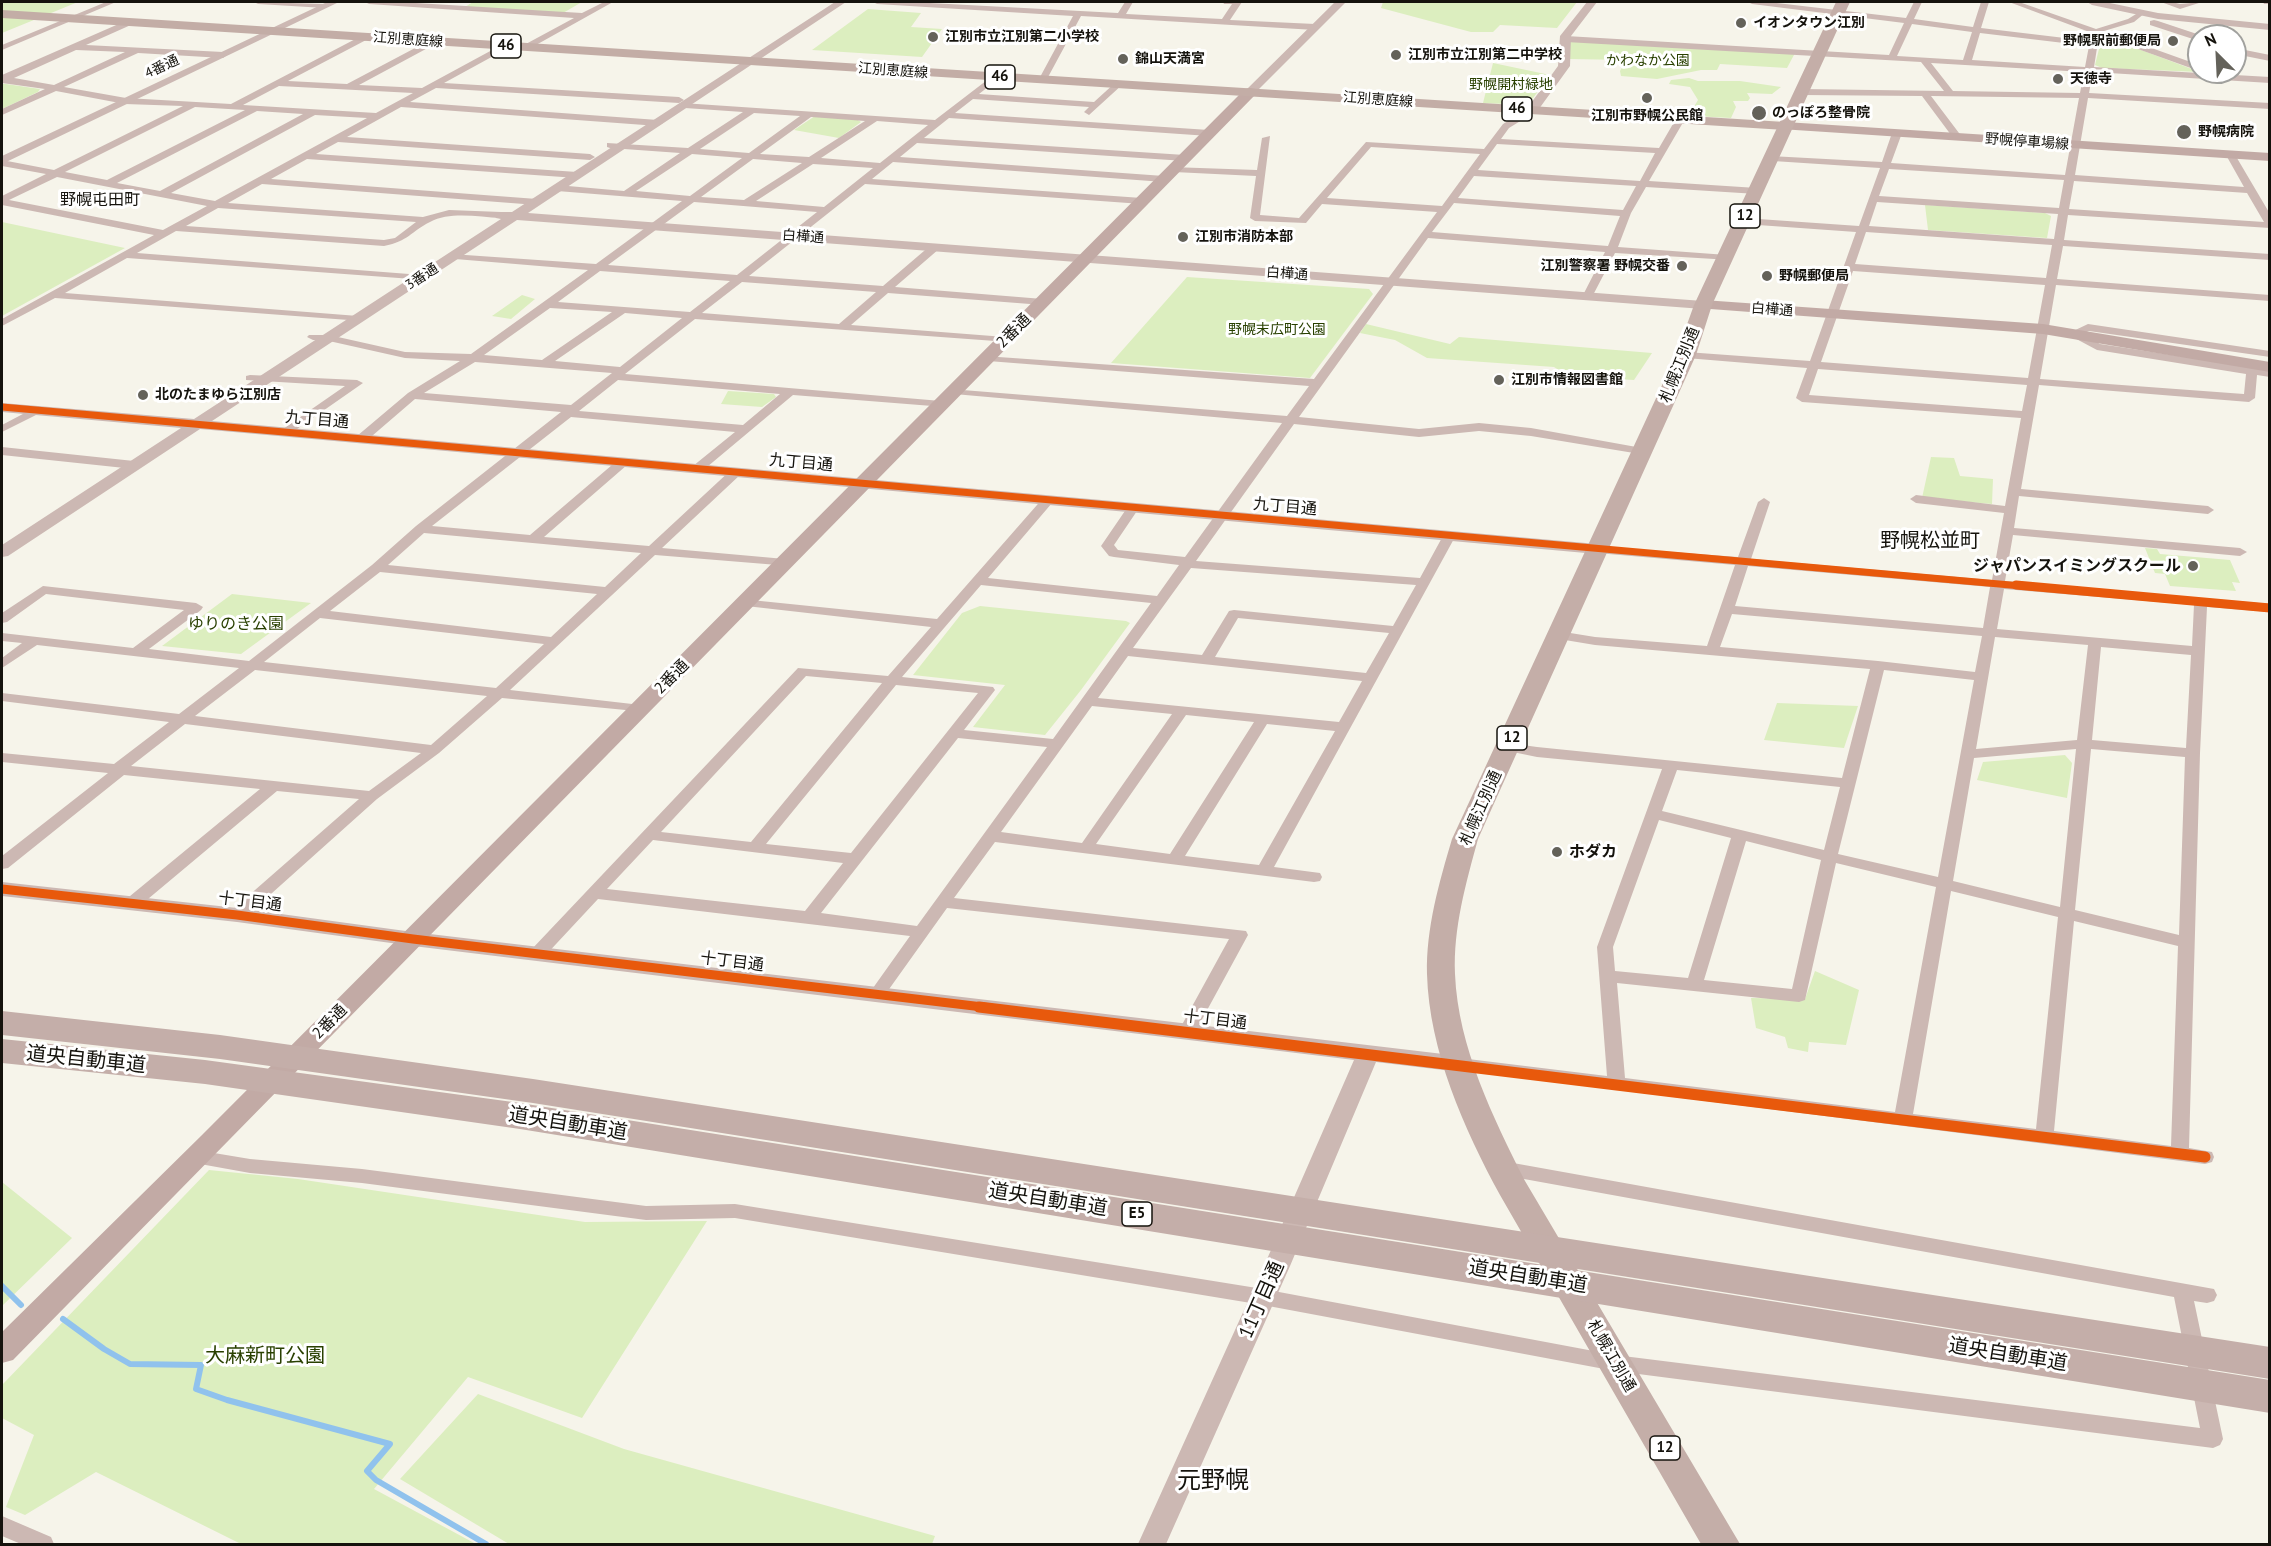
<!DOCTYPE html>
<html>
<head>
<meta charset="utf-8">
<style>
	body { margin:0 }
	#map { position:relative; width:2271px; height:1546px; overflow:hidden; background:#f6f4ea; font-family:"PT Sans",sans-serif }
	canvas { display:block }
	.frame { position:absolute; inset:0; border:3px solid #15130d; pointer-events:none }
	.north { position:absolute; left:2187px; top:24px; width:60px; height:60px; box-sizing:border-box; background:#fff; border:2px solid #a1a19e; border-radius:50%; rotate:336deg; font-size:16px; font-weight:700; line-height:24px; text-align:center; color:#15130d }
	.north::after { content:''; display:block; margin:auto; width:21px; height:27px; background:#64625a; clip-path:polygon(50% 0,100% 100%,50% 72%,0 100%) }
</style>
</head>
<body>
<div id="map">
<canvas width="2271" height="1546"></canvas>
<div class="frame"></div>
<div class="north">N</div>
</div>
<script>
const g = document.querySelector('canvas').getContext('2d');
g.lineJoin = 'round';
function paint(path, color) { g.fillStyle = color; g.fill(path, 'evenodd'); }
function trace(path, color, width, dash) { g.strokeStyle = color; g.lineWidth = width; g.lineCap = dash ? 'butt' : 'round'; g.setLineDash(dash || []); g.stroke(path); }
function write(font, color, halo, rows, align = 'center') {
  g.font = font + ' "PT Sans","Noto Sans JP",sans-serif'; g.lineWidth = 6; g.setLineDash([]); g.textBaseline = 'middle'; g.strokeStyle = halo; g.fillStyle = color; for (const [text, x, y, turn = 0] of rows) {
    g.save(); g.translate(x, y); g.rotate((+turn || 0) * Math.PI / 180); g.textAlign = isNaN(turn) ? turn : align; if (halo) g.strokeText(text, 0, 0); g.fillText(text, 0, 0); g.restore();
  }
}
paint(new Path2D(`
	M2,2H78L2,33Z
	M473,2H582L563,13L465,7Z
	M1383,2H1577L1557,28L1500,25L1493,32H1471L1381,8Z
	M868,9L921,13L911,27L942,29L922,57L812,50Z
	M2102,37L2109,38L2200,72L2102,68L2095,65Z
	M1571,40L1795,53L1787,68L1720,64L1717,70H1701L1657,79L1621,76L1620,71L1626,60L1569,59L1568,48Z
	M1493,63L1550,75L1528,105L1483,103Z
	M1689,78L1698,81H1740L1781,87L1772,94L1747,93L1750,98L1748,101H1733L1736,107L1731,118L1694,116L1692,110L1698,100L1690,87L1669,84L1671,80Z
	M2,84H6L40,89L38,92L2,109Z
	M815,116L858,120L861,122L839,138L794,130Z
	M1925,205L2045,213L2051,216L2047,238L1928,230Z
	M2,222L125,248L2,316Z
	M1187,277L1369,289L1373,294L1310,378L1111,363Z
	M522,295L535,299L511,319L492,316Z
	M1366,324L1450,344L1459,337L1652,353L1634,380L1568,376L1554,367L1427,358L1395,340L1360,333Z
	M728,391L774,394L776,397L762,407L721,404Z
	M1931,457L1954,458L1960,476L1993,479L1992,504L1922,498Z
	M2145,548L2157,549L2160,554L2230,560L2240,583L2232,582L2236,591L2170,586L2165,574L2155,573Z
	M232,594L311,603L241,654L162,646Z
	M980,606L1126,621L1130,623L1081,690L1045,735L973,727L1005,685L913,675L962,613Z
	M1777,703L1858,706L1844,748L1764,740Z
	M2065,755L2072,763L2067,798L1977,780L1983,762Z
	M1815,971L1859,990L1846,1045L1809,1042L1808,1052L1788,1048L1785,1037L1756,1028L1751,998L1805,999Z
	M209,1170L298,1179L585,1222L707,1221L582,1418L468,1377L374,1489L476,1544H241L96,1472L25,1515L6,1507L34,1435L2,1418V1385Z
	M2,1182L72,1238L2,1306Z
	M478,1394L624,1449L935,1536L932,1544H509L400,1479Z`), '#dceebf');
trace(new Path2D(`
	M2,1286L21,1305
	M63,1319L104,1349L130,1364L201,1365L196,1389L227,1400L390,1444L367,1471L376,1480L486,1544`), '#90c2ed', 6);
paint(new Path2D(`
	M106,2H116L2,50V45Z
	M254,2L325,4L329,6L325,8L258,4Z
	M365,2H399L582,13L604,2H613L527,50L523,47L524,45L574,18L369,4Z
	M873,2H911L1118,13L1125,2H1133L1126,14L1222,19L1232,4H1224L1223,2H1242L1230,20L1315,24L1319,27L1315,30L1081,16L1047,79L1043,82L1039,79L1073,16L877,4Z
	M1748,2H1768L1906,18L1914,2H1922L1914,19L1973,27L1981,2H1989L1981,28L2090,41L2092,33L2009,2H2019L2096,29L2128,19L2141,11L2145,13L2134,22L2104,31L2199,65V71L2099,35L2094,67L2270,77V83L2093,72L2089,93L2270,103V109L2088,98L2075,175L2244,187L2226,155L2234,153L2270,214V228L2068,215L2064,240L2270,254V260L2063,246L2057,279L2270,295V301L2056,285L2040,379L2244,394L2246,374L2097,350L2067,334L2088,324L2270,351V357L2089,331L2082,334L2100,344L2270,370V377L2257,375L2255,398L2249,402L2039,385L2021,489L2208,506L2214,510L2208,514L2019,496L2014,528L2240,548L2247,552L2240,556L2013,535L2005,581L2270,604V612L2207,607L2200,753L2189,1148L2212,1152L2214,1157L2212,1162L2205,1164L1460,1070L1454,1068L1451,1064L1454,1060L1460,1058L1607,1076L1597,947L1662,769L1537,757L1503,750L1501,747L1503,744L1508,743L1537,747L1842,778L1870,669L1595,645L1553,638L1551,635L1558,631L1595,637L1707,646L1735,565L1597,553L1590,549L1592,546L1738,557L1758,502L1764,498L1770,502L1751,559L1992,580L2004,513L1916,503L1910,499L1916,495L2005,506L2021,418L1802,402L1796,398L1807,368L1686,358L1680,355L1686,352L1810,361L1856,232L1744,224L1739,221L1744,218L1859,226L1880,168L1773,161L1768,158L1770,156L1882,162L1892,133L1897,130L1902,133L1891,163L2065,175L2079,98L1931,96L1962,137L1957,140L1954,139L1922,96L1803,95L1799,92L1803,89L1944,91L1921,62L1566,42L1562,39L1566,36L1889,55L1904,23L1752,4ZM1912,24L1972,32L1963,60L1897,56ZM1980,33L2089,46L2085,67L1972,60ZM1931,63L2084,72L2080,93L1953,91ZM1889,169L2064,180L2059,208L1879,196ZM2074,181L2247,193L2264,222L2069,209ZM1877,202L2058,214L2054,239L1869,226ZM1866,232L2052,245L2046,278L1855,264ZM1853,271L2045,285L2028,378L1821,362ZM1818,369L2027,385L2022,411L1809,395ZM1748,566L1990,587L1983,628L1735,606ZM2004,589L2194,605L2192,646L1997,629ZM1732,614L1982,636L1975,672L1878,661L1720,647ZM1995,637L2088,645L2077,740L1976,749ZM2101,647L2191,655L2186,748L2092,740ZM1884,670L1974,680L1938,877L1838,854ZM2076,749L2060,907L1953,881L1974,758ZM2091,749L2185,757L2179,935L2075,910ZM1677,770L1840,787L1824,850L1662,811ZM1659,820L1731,838L1688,978L1615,971L1613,947ZM1746,841L1821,860L1792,989L1704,980ZM1836,863L1936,887L1895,1112L1625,1078L1617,983L1799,1002L1805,1000ZM1951,891L2058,917L2036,1129L1913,1114ZM2074,921L2178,946L2171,1146L2054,1131Z
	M2161,2H2172L2180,4L2202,2L2180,9Z
	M2263,2H2270V4H2264Z
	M130,19L134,22L133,24L86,45L223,52L227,55L223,58L138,53L64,87L126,98L231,104L365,34L369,37L368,39L288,81L347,84L434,38L437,39V43L359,85L422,88L505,43L508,44V48L444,83L679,97L684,100L679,103L436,88L410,102L658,120L663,123L658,126L401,107L347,137L590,154L595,157L590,160L338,142L316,154L577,172L582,175L577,178L307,159L271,179L537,199L542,202L537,205L262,184L228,203L423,217L449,210L501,212L506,215L501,218C479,217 450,211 430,222C410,232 409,241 384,246L176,231L137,253L422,275L427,278L426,280L127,258L65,293L358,316L362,317V321L55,298L2,326V319L154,235L2,205V196L46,174L2,166V160L54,170L183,106L125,104L56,91L2,115V109L45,89L2,83V75ZM76,50L125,52L54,85L14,78ZM279,86L413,93L376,113L243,105ZM195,107L245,110L107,180L65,172ZM257,111L303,114L160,191L117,183ZM315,115L367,118L215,201L171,193ZM57,177L207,206L163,230L9,200ZM218,208L416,222L395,238L384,240L186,226Z
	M995,74L998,75V79L979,94L1094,102L1116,82L1123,84L1089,115L1084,112L1089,107L973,99L955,113L1209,130L1214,133L1209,136L949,118L924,138L1185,155L1190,158L1185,161L917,143L900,157L1164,176L1169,179L1164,182L893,162L872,179L1142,198L1147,201L1142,204L865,184L749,276L883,286L931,245H939V249L895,287L1043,299L1048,302L1043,305L888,293L851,325L1005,337L1009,338V342L695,319L625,374L941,401L947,405L945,407L793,395L701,472L697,473L691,469L693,466L735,432L571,417L432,526L530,535L619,459L623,458L629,462L627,465L544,537L649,546L732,469H740L742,472L740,475L662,548L785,559L790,560L792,563L790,566L655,555L510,690L641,705L648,709L646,712L502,698L439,753L377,799L243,919H231L229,915L231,911L359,799L277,791L136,909H124L122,905L124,901L260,789L124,775L8,868L2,869V856L108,773L2,762V753L114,764L169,722L2,701V693L179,714L239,668L37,645L2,668V658L22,643L2,641V633L133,648L184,610L46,594L7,622L2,623V613L43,586L196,603L203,607L201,610L149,649L249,661L372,565L416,526L561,412L415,399L365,442H357V436L408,393L460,361L405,358L329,341L313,340L307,337L309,335H329L405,352L471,354L588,270L455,259L451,258V254L596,264L682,201L557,191L552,188L557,185L624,191L680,153L610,148L607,147V143L688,148L743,112L685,108L682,107V103L935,120ZM754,113L800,116L749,153L700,149ZM811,117L865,121L809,157L760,154ZM877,121L928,125L880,163L821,158ZM692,154L742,158L690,196L636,191ZM753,159L802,163L744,200L701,197ZM813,164L873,168L824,207L756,201ZM694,202L817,212L737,275L608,265ZM600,271L730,281L690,312L558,302ZM742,282L876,292L839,324L702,313ZM550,308L612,312L542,360L484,355ZM625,313L682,318L620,367L555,361ZM475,362L612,373L571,405L424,393ZM618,380L780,394L743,425L579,411ZM424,533L641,553L605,587L388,565ZM380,572L597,594L551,637L330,611ZM320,618L544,644L496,688L264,662ZM255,670L487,696L431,745L195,716ZM185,724L421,753L369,791L131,766Z
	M1532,107L1537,110L1535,112L1509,128L1501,139L1659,148L1677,117H1683L1685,119L1649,181L1757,188L1762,191L1757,194L1646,187L1631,213L1618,247L1727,255L1731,256V260L1615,253L1592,297L1587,300L1582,297L1605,252L1428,238L1299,417L1419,429L1479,423L1531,428L1642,448L1646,449V455L1531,436L1479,431L1419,437L1294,424L1196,561L1420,578L1444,534L1449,533L1455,537L1274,867L1320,873L1322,877L1320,881L1314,882L995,842L954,898L1246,931L1248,935L1193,1036H1181L1178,1032L1229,939L947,908L882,999H870L868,995L910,936L598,899L543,958H531L529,954L531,950L798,668L888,676L931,627L746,606L741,605L739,602L741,599L937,619L1044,497L1048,496L1054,500L1052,503L988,578L1157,596L1179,565L1114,557L1109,556L1101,546L1129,505L1133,504L1139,508L1114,545L1118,550L1185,557L1282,423L954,394L950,393V389L1287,416L1309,386L988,361L982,358L984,356L1314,379L1437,212L1322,204L1306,223L1255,221L1250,218L1256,176L1174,172L1171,171V167L1257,170L1262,138L1270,136L1260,215L1299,218L1366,142L1484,149L1503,124ZM1497,144L1655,153L1640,181L1478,170ZM1371,147L1480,154L1442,206L1327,198ZM1474,176L1636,186L1623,210L1458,198ZM1454,203L1620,216L1608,246L1432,232ZM1191,568L1416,585L1393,626L1234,610L1229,611L1202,655L1133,648ZM981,585L1151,603L1053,739L964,730L995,690L993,687L902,677ZM1238,618L1389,633L1366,673L1215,657ZM1128,656L1362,681L1339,722L1098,698ZM806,676L882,683L751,842L661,832ZM896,685L978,693L851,853L766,844ZM1092,706L1172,714L1082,843L1001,832ZM1186,715L1254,722L1170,854L1096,844ZM1267,724L1335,731L1259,865L1185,856ZM958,738L1047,747L917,926L821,913ZM653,840L843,863L805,911L607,889Z
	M250,375L357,380L363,383L287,436L281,432L283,429L345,386L246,380V376Z
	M38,406L42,408V412L2,432V425Z
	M2,447L134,461L140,465L134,469L2,455Z
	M196,1150L250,1159L362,1169L646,1206L735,1204L1263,1289L1615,1355L2200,1428L2174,1297L1502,1175L1495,1173L1493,1168L1495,1163L1502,1161L2214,1289L2217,1295L2214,1301L2207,1303L2194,1301L2223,1439L2220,1445L2213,1448L1615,1371L1263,1305L735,1218L646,1220L362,1183L250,1173L189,1162L187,1157L189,1152Z
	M2,1516L51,1537L54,1544H21L2,1536Z`), '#ccb8b3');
paint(new Path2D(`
	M327,2H339L2,164V156Z
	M835,2H846L528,213L1703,301L1710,305L1703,309L517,220L212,421L1597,544L1603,545L1605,549L1603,553L1597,554L200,429L8,556L2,557V545L181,428L2,412V403L194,419L501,219L496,218L494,215L496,212H512Z
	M1335,2H1346L1254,94H1246V90Z
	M1587,2H1597L1571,36L1570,66L1536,113H1528L1526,110L1558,66L1560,36Z
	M2087,2H2105L2158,13L2270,24V30L2158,19L2092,5Z
	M2154,20L2158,21L2203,36H2199V41L2150,25V21Z
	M2235,48L2270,55V61L2235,54Z
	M2,882L237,908L413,932L1460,1056L1468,1058L1471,1064L1468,1070L1460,1072L1376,1062L1290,1266L1166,1544H1138L1264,1266L1354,1060L413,946L237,922L2,896Z`), '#ccb8b3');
paint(new Path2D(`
	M1250,88L1255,89L1257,92L1255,95L13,1360L2,1363V1332L202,1135L1245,89Z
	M1785,122L2270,153V161L1780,129L1778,126Z
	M1703,300L2043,324L2270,362V372L2043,334L1697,308L1695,305L1697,302Z`), '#c2aaa5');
paint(new Path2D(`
	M2,10L1785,122L1792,126L1785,130L2,18Z`), '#c3ada6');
paint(new Path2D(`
	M1836,2H1850L1712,305L1696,355L1478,839C1466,883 1453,928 1455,974C1458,1047 1493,1117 1525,1181L1740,1544H1701L1500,1195C1464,1129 1429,1050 1427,974C1426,928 1439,883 1452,839L1676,355L1694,305Z`), '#c4aea8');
paint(new Path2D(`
	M2,1011L220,1035L533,1079L2270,1347V1379L533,1103L220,1059L2,1035Z
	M2,1039L205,1060L520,1103L2270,1380V1413L520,1129L205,1084L2,1063Z`), '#c4aea9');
trace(new Path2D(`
	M2,407L2033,587`), '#e8590c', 7);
trace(new Path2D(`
	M2016,585L2270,608
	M2,889L237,915L413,939L991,1008`), '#e8590c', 9);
trace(new Path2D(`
	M979,1007L2205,1157`), '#e8590c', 11);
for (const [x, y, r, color] of [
	[1741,23,6,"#64625a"],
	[933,37,6,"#64625a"],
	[2173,41,6,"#64625a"],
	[1396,55,6,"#64625a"],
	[1123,59,6,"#64625a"],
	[2058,79,6,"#64625a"],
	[1647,98,6,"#64625a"],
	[1759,113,8,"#64625a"],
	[2184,132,8,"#64625a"],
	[1183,237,6,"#64625a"],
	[1682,266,6,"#64625a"],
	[1767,276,6,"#64625a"],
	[1499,380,6,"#64625a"],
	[143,395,6,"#64625a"],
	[2193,566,6,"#64625a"],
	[1557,852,6,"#64625a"]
]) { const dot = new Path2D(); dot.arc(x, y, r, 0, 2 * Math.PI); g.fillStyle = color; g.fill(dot); trace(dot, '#fff', 2); }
write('bold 14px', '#15130d', '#fff', [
	["イオンタウン江別",1753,23],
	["江別市立江別第二小学校",945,37],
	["野幌駅前郵便局",2161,41,"right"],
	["江別市立江別第二中学校",1408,55],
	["錦山天満宮",1135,59],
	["天徳寺",2070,79],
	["のっぽろ整骨院",1772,113],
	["江別市野幌公民館",1647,116,"center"],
	["野幌病院",2198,132],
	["江別市消防本部",1195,237],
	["江別警察署 野幌交番",1670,266,"right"],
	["野幌郵便局",1779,276],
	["江別市情報図書館",1511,380],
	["北のたまゆら江別店",155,395]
], 'left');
write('14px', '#15130d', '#fff', [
	["江別恵庭線",408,40,4],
	["4番通",162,67,-25],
	["江別恵庭線",893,71,4],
	["江別恵庭線",1378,100,4],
	["野幌停車場線",2027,142,4],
	["白樺通",803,237,4],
	["白樺通",1287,274,4],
	["3番通",422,277,-33],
	["白樺通",1772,310,4]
]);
write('14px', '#294000', '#fff', [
	["かわなか公園",1648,61],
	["野幌開村緑地",1511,85],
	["野幌末広町公園",1277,330]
]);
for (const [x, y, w] of [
	[506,46,30],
	[1000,77,30],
	[1517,109,30],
	[1745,216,30],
	[1512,738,30],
	[1137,1214,30],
	[1665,1448,30]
]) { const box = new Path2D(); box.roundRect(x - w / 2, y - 12, w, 24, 4.5); g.fillStyle = '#fff'; g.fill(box); trace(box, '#15130d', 1.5); }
write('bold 15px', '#15130d', null, [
	["46",506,46],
	["46",1000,77],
	["46",1517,109],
	["12",1745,216],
	["12",1512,738],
	["E5",1137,1214],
	["12",1665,1448]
]);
write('16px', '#15130d', '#fff', [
	["野幌屯田町",100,200]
]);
write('16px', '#15130d', '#fff', [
	["2番通",1014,331,-45],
	["札幌江別通",1680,365,-68],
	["九丁目通",317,420,5],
	["九丁目通",801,463,5],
	["九丁目通",1285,507,5],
	["2番通",672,677,-45],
	["札幌江別通",1481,808,-66],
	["十丁目通",250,902,7],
	["十丁目通",732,962,7],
	["十丁目通",1215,1020,7],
	["2番通",330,1022,-45],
	["札幌江別通",1611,1356,60]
]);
write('bold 16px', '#15130d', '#fff', [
	["ジャパンスイミングスクール",2181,566],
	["ホダカ",1569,852,"left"]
], 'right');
write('16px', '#294000', '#fff', [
	["ゆりのき公園",236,624]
]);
write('20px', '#15130d', '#fff', [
	["野幌松並町",1930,541]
]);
write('20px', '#15130d', '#fff', [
	["道央自動車道",86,1060,6],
	["道央自動車道",568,1124,9],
	["道央自動車道",1048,1200,9],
	["道央自動車道",1528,1277,9],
	["11丁目通",1262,1300,-66],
	["道央自動車道",2008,1355,9]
]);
write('20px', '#294000', '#fff', [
	["大麻新町公園",265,1356]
]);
write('24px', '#15130d', '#fff', [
	["元野幌",1213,1481]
]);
</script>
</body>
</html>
